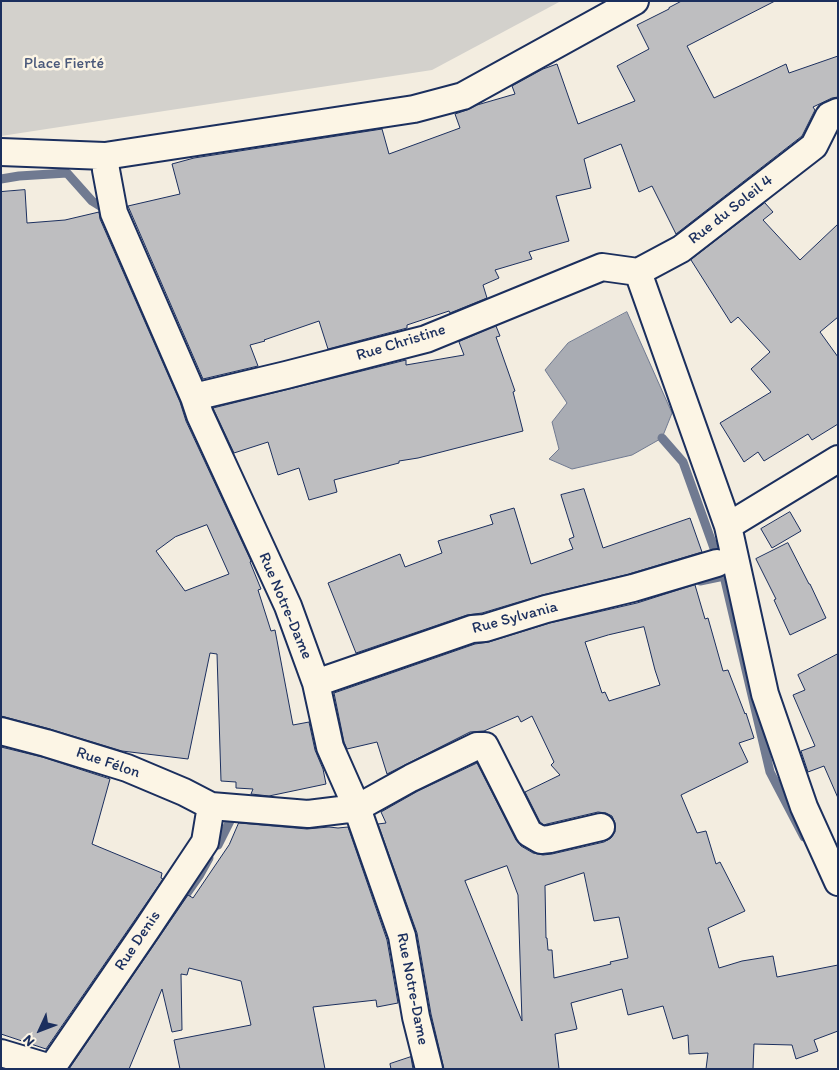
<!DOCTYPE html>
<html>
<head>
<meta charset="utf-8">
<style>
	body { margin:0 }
	#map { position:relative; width:839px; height:1070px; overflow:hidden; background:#f3ede0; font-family:Itim,sans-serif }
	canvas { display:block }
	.frame { position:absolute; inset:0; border:2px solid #1b2f5e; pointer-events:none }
	.north { position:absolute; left:15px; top:1005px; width:50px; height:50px; -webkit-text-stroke:4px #fcf5e5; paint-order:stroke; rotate:227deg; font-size:14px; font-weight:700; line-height:20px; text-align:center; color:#1b2f5e }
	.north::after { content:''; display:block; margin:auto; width:18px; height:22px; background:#1b2f5e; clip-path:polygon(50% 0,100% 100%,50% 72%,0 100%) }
</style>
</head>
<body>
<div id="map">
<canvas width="839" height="1070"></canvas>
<div class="frame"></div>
<div class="north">N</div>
</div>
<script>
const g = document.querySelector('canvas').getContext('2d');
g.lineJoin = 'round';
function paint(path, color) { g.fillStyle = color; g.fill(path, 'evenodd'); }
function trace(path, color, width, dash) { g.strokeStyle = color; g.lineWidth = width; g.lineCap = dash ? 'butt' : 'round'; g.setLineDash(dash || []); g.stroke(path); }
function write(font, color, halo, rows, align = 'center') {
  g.font = font + ' Itim,sans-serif'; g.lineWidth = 5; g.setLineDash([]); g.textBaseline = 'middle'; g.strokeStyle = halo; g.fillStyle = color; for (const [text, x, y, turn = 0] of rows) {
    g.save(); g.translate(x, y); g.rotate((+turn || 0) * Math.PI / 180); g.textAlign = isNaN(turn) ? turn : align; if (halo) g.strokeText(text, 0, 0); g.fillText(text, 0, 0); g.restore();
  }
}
paint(new Path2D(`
	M1,1H561L432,70L1,136Z`), '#d3d1cc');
const water = new Path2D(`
	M627,312L672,413L662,438L632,455L572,469L549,459L559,449L552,422L567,403L545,370L568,343Z`);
paint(water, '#a9acb3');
trace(water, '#707a91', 1);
trace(new Path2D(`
	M1,179L19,176L67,173L92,201L108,211
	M662,438L683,462L724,576L770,772L804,837
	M700,581L724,576
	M218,845L231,819
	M171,916L199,876L209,858`), '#707a91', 9);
const building = new Path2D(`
	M682,1H775L687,46L714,98L786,64L789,73L838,56V97L832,98L813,107L815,110L802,136L676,234L652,186L639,192L621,144L584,159L591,188L556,196L569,241L529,252L532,259L495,270L499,278L483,285L487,298L450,313L449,311L407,325V328L328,349L319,321L264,340L265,341L250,345L258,366L203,379L128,206L180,194L172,164L194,158L382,129L389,154L460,128L455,114L467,110L477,105L515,94L512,86L543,69L557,64L578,124L635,101L617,66L649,49L637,25L669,9V8Z
	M25,190L27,223L65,220L99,212L100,219L180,402L186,421L251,561L250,562L261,589L258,590L271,631L275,630L293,725L309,722L315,750L323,769L326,784L269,796L251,794L253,789L236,788V782L221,781L217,654L210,653L188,759L122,751L50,729L1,716V192ZM207,525L229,574L185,591L156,551L175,537Z
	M765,203L773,212L763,220L800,260L838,224V317L820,332L838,357V424L812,440L808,434L764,461L758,452L744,462L720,423L771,392L751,369L770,352L738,317L731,323L691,260Z
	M496,326L500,336L496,337L515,391L513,392L523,431L418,458L399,461V463L334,480L337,492L309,500L299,468L278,475L268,442L234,453L213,408L406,360V365L464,355L459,342Z
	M584,489L603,548L690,518L702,552L629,574L542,595L482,613L467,615L356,653L328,583L400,554L405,567L442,553L438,541L493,524L490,515L514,508L531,564L573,549L569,539L574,537L561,495Z
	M790,512L801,531L772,548L761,529Z
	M788,543L809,584H810L826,618L790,635L774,600L776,599L756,559Z
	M695,585L705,619L708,618L723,671L728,670L745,714L746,713L754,738L739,743L748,762L681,795L697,833L706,831L716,864L720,862L745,911L708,928L719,968L742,961L773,956L777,977L838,965V1031L814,1040L818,1051L796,1059L792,1045L754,1044L753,1069H706L708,1053L689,1054L688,1035L673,1039L663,1006L628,1015L622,989L571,1003L577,1029L555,1034L559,1069H444L431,1014L417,933L378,824L386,823L381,812L418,791L477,763L516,840L521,846L533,853L543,855L552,854L604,842L611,838L615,832V823L612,816L606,813L598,812L547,824L544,825L540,822L525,792L560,775L551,765L554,762L532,716L521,722L518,716L484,731L470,732L387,774L377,742L347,749L344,742L334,693L475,644L489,642L550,623L637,603ZM644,627L655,670L660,685L609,701L605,692L602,693L585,642L608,635ZM507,866L518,895L522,1021L465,881ZM584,873L594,921L619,917L628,958L610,962L611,964L554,978L552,950H548L547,938H546L545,886Z
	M838,654V798L824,766L808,772L801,751L815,746L793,695L805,690L798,675Z
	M1,747L42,757L110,779L92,844L162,873L161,878L163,879L46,1049L1,1034Z
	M239,823L307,829L329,827L338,828L348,827L387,940L398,1003L377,1007L376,1000L313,1007L325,1069H180L174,1040L251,1025L241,981L189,968L187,975L181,974L182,1030L172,1032L162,989L129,1069H69L188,895L193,898L229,845Z
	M411,1057L413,1069H391L390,1064Z`);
paint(building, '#bebec0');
trace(building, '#1b2f5e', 1);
const minor = new Path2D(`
	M1,152L105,156L414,109L463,96L635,1
	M105,156L106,170L114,213L194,397L200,415L288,606L316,683L330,747L357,808L402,936L416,1017L429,1069
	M638,272L728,526L765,694L804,807L838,882
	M194,397L286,375L426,339L602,267L638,272L681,249L814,146L829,116L838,112
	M728,526L838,459
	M316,683L472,629L485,628L546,609L633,588L717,563
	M1,731L46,743L127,768L184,792L211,806L308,814L357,808L411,778L477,746H485L529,833L541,840L550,839L601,827
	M1,1053L51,1068
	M51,1069L147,929L205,842L211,806`);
trace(minor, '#1b2f5e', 30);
trace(minor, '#fcf5e5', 26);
write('16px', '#49587a', '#fcf5e5', [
	["Place Fierté",64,64]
]);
write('16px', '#1b2f5e', '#fcf5e5', [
	["Rue du Soleil 4",731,210,-38],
	["Rue Christine",401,343,-17],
	["Rue Notre-Dame",285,606,67],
	["Rue Sylvania",515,618,-15],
	["Rue Félon",108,763,19],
	["Rue Denis",138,941,-56],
	["Rue Notre-Dame",412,989,79]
]);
</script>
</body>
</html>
